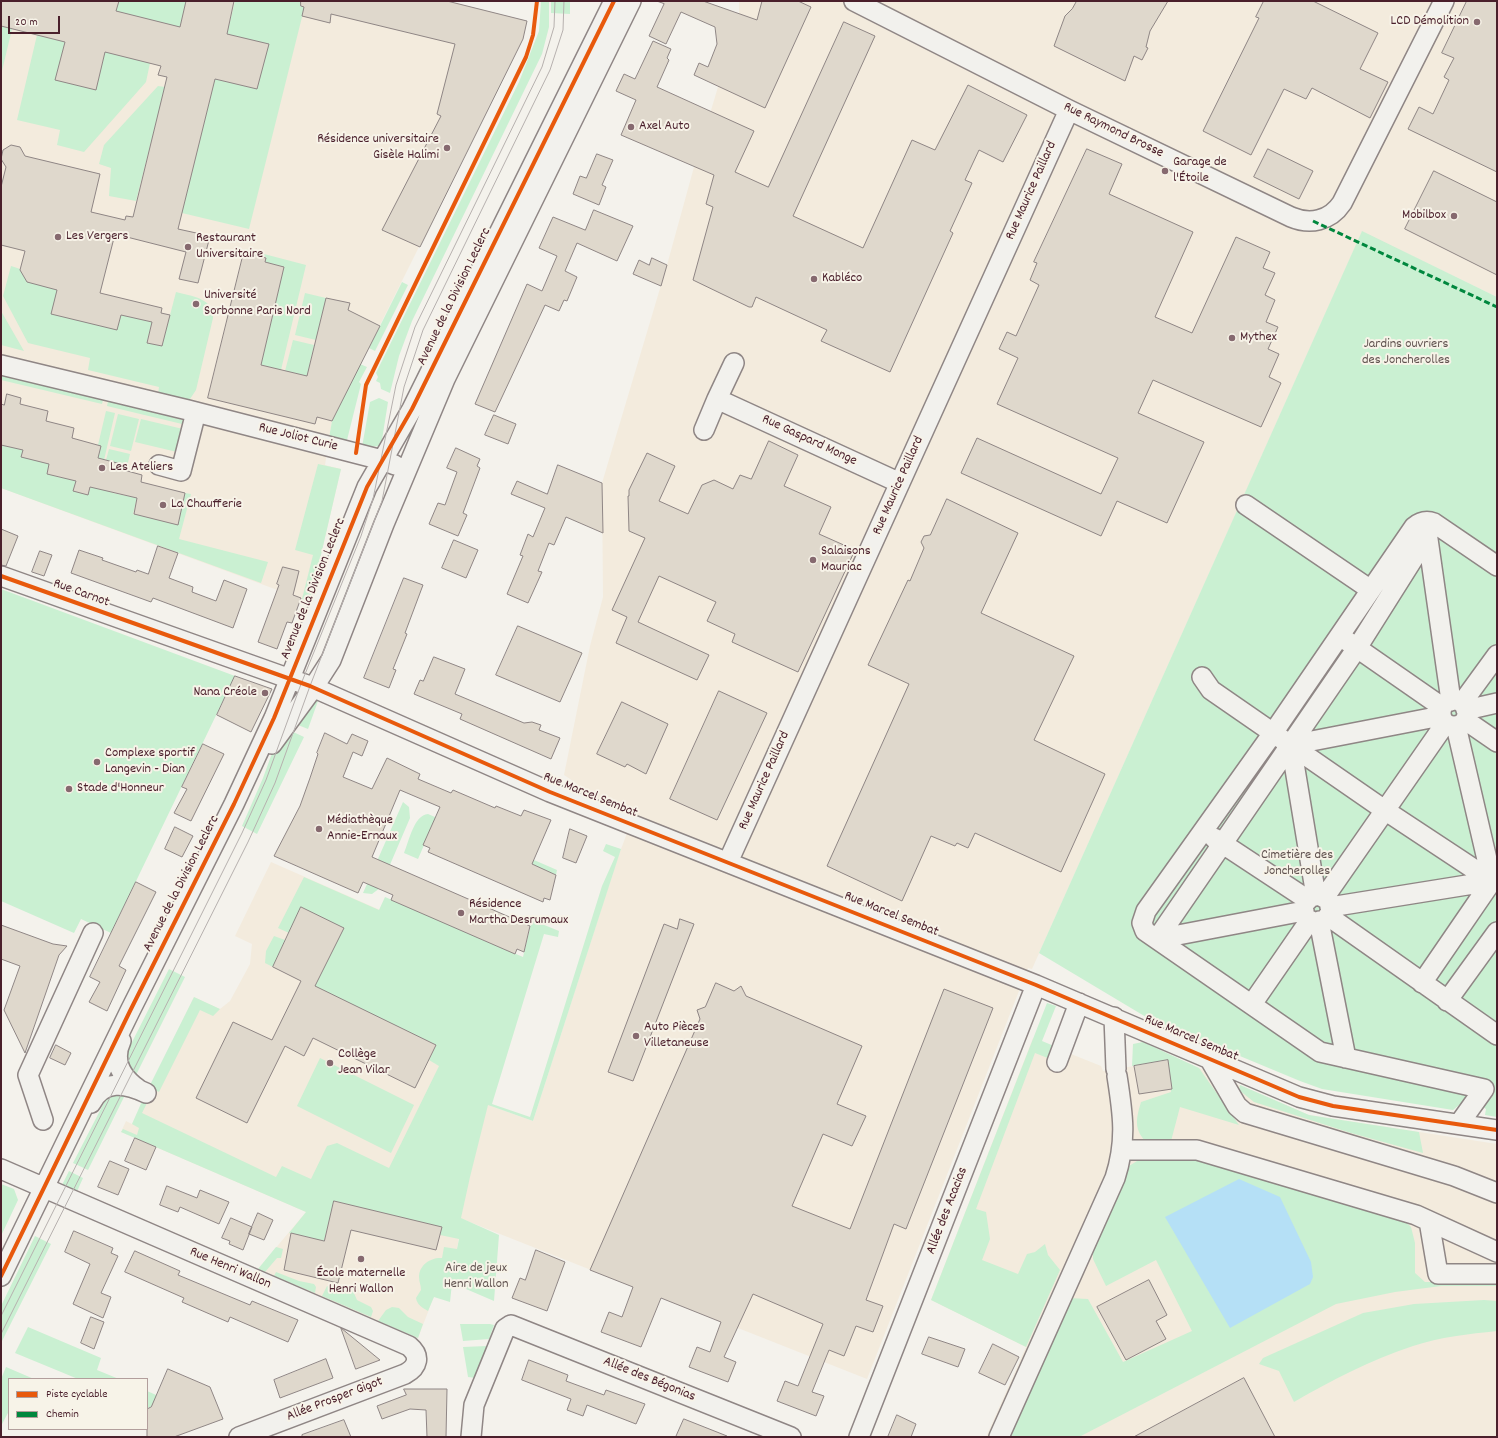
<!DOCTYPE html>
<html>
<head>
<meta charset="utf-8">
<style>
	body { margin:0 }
	#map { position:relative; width:1498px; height:1438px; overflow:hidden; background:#f4f2ec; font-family:Dekko,sans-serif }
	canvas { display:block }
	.frame { position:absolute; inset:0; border:2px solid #4a1f2b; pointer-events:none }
	.legend { position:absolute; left:8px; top:1378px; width:140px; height:52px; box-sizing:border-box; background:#f7f3e8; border:1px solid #b29e9c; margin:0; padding:5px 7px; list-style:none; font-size:12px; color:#4a1f2b }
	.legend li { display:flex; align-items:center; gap:8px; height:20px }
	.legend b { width:20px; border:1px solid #b29e9c }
	.scale { position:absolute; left:8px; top:16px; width:52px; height:18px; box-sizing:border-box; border:2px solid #4a1f2b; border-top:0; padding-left:5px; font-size:12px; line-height:14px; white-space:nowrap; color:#4a1f2b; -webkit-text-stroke:3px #f7f3e8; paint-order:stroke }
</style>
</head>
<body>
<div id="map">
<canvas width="1498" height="1438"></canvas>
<div class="frame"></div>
<ul class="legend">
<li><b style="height:5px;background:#e8590c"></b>Piste cyclable</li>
<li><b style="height:5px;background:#00873e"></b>Chemin</li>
</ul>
<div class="scale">20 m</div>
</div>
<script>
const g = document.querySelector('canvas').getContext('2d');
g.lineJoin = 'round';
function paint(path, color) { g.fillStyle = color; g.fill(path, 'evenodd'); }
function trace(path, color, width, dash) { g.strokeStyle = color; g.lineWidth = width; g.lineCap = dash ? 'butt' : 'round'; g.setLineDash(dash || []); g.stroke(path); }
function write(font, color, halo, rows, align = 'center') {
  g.font = font + ' Dekko,sans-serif'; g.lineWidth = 4; g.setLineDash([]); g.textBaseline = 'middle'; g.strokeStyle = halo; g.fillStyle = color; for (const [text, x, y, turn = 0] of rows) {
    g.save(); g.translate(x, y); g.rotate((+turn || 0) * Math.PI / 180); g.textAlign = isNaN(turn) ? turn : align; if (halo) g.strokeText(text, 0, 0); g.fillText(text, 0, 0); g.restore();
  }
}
paint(new Path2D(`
	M1,1H447L527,21L523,39L332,421L325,465L341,469L310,602L1,488Z
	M739,1H1497V297L1362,232L1032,969L1028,968L867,1379L462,1219L457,1249L441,1278L418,1338L258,1269L306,1212L121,1132L126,1121L132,1124L194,997L220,1009L230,1001L250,964L252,944L235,936L271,862L521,972L491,1106L533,1121L618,857L635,812L582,793L576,783L564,775L590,646L603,597L602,483L667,265L694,167L718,87L726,51L739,13Z
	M1033,1038L1050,1059L1067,1066L1071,1054L1101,1066L1103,1071L1178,1059L1309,1115L1497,1144V1437H986L1026,1347L931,1300Z`), '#f3ebdd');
paint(new Path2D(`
	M119,1H186L180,27L116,11Z
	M235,1H306L249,229L182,213L215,79L257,89L268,44L227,34Z
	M541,1H549V27L542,54L412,321L399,356L390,393L381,389L380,383L376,381L378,377L376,373L519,82L539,31Z
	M551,1H570V14L551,13Z
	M1,26L12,29L1,75Z
	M37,35L65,42L56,80L96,90L105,52L150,63L146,82L84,152L57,145L60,130L17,120Z
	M158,86L165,87L136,201L109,196L111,168L99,164L104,145Z
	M1362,231L1497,297V1117L1485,1115L1486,1109L1482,1106L1464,1101L1453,1110L1322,1089L1300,1081L1146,1017L1039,953Z
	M245,249L306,265L281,370L261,365L284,267L265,262L266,257L244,252Z
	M11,266C44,275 88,310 117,330L121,315L152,322L147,342L162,346L176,292C191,296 214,298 213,318L196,390L190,399L185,401L158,395L159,387L88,370L90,358L28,343L3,296Z
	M402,282L408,285L375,351L369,348Z
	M305,293L326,298L316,340L295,335Z
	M1,311L24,351L1,345Z
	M293,340L314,345L307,376L285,371Z
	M360,364L367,367L359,382L361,384L346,444L329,438L332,421Z
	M1,375L103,400L102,404L1,380Z
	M379,398L388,402L381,446L362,447L370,402Z
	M108,401L183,420L182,424L107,406Z
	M106,411L115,413L104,460L97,459L101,446L98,445Z
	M118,414L139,419L131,451L110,446Z
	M141,419L183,429L177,452L135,442Z
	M1,445L52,456L47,474L62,478L78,473L73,491L88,495L92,483L113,493L137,498L133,514L178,525L185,493L191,494L179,539L268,562L261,583L1,488Z
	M109,449L130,454L126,471L120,469L106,460Z
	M318,464L341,469L310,602L302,599L313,555L295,550Z
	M1,589L235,676L111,933L81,919L74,933L1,901Z
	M318,701L308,729L293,723L313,702Z
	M289,730L304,737L257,834L242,826L263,778L271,756Z
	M403,802L409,807L410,818L380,888L372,894L363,893Z
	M428,814L557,870L556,875L434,822L418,859L404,853C409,841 414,815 428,814Z
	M606,844L621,849L533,1121L488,1105L470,1177L461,1218L499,1235L494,1301L452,1283L450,1302L434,1297L428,1311C423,1308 417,1305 416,1298L421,1290C421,1285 419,1282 419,1277C419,1265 431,1257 442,1258L444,1247L457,1249L459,1239L440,1235L441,1227L334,1201L324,1241L289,1233L306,1212L121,1132L123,1129L137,1135L139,1128L132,1124L143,1099L148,1101L142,1113L276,1177L282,1166L311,1179L327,1146L337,1143L389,1168L439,1066L429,1060L436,1045L314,987L343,928L301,907L289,933L278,928L304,877L379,910L385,897L523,957L532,920L559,931L558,937L544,934L492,1104L530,1117L602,886L615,857L603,851Z
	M274,936L285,940L273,967L265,963L266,951Z
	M169,969L185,977L134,1079L125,1071L127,1052Z
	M194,997L220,1009L213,1016L200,1010L159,1092L149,1087Z
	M1047,1003L1056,1006L1042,1041L1054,1046L1050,1059L1035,1053L976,1209L986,1212L990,1239L982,1260L1018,1274L1027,1254L1035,1252L1045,1244L1048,1255L1060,1270L1026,1347L931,1300Z
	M1143,1042L1199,1068L1239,1125L1180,1107L1170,1145L1150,1146C1134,1131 1135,1122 1141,1102L1171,1092L1167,1060L1132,1066L1133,1044Z
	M320,1058L414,1105L391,1153L297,1106Z
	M1240,1085L1309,1115L1419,1132L1423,1153L1351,1133L1254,1102L1239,1090Z
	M109,1093H126L88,1170L73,1163Z
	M1202,1155L1397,1213L1411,1227L1415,1243V1273L1425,1282H1497V1286H1441L1395,1292L1336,1304L1079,1437H1004L1069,1298L1088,1299L1123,1362L1192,1331L1156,1260L1106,1286L1093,1259V1248L1129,1166L1142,1158Z
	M69,1171L83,1178L75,1196L62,1185Z
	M1,1184L14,1189L18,1200L1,1236Z
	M35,1236L51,1244L1,1343V1306Z
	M276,1247L283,1249L281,1258H277L265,1272L258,1269Z
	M276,1272L299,1281L314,1284L316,1287L315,1293L274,1276Z
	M327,1286L342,1291H353L357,1300L371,1307L373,1311L371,1317L322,1296Z
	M1484,1300L1497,1301V1331C1469,1334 1440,1337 1413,1346C1371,1360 1332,1380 1294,1402L1279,1371L1259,1364L1263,1358L1363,1313L1414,1304Z
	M392,1307L399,1308L408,1317L423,1324L418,1338L378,1321L386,1310Z
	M460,1324H490L494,1325L489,1339L463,1341Z
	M28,1327L101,1358L97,1370L119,1379H78L15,1353Z
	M487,1346L476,1378L468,1377L463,1347Z
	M6,1367L34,1379H9V1411L1,1426V1379Z
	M147,1391L170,1401L147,1408Z`), '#caf0d2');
paint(new Path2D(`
	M1239,1179L1280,1197L1311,1262L1313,1277L1310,1284L1230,1328L1165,1217Z`), '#b5e0f6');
const building = new Path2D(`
	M1,1H119L116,11L180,27L186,1H234L227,34L269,44L257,89L215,79L178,229L210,236L198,283L179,279L186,252L115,234L100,293L162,308L161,313L170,315L162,346L147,343L152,322L121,315L117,330L51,314L57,290L27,282L20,270L25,251L1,245V187L6,167L1,159L3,150L11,145L20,147L25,156L100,174L91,212L125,220L126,216L133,217L167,77L158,75L161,66L105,52L96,90L55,80L65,42L1,26Z
	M301,1H447L527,21L523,39L420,247L382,230L441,116L437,114L455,44L331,14L330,23L302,16L304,7L301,6Z
	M657,1H703L757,20L762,1H798L811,7L765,108L694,75L699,63L708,67L717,44L715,27L681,12L666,44L649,36L664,4Z
	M1077,1H1168L1150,31L1146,47L1148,48L1142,60L1134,56L1125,81L1054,46L1065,16L1072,9Z
	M1264,1H1313L1378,33L1360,69L1388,82L1370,118L1312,88L1306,99L1284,89L1251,155L1203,131L1259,18L1256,17Z
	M1467,1H1497V172L1408,129L1419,107L1433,114L1449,80L1444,77L1454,58L1442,53Z
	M844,22L875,36L793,216L863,248L912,140L935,150L968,85L1027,115L1003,162L979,150L965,180L972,183L950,231L953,233L890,372L821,341L827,330L756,297L752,307H749L693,280L713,207L706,204L714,175L621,135L636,100L616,91L624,74L635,79L653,41L671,49L667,58L669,60L657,87L754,131L735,172L768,187Z
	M1087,149L1122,164L1109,194L1193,232L1155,317L1192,333L1236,237L1270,252L1263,268L1275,273L1265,295L1275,300L1266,322L1278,327L1268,349L1279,354L1269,377L1281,383L1261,427L1153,380L1138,413L1204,442L1167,523L1117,501L1101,536L961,473L977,438L1101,494L1118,458L997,404L1018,358L999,349L1007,332L1016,336L1039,285L1030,280L1037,263L1034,262Z
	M1268,149L1313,171L1299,199L1254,177Z
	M597,154L613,160L602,185L606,187L599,205L573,194L580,176L586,178Z
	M1434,171L1497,202V275L1405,229Z
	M594,210L633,226L617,261L577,243L565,271L577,277L567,301L564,300L559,311L545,305L495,412L475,404L527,284L542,291L557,256L539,248L553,217L585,230Z
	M244,252L266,258L265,262L284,267L261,365L307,376L326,298L350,303L348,310L380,326L332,421L317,417L315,424L208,398Z
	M652,258L667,265L661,286L633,274L639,260L649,265Z
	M7,394L21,398L20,404L48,411L46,421L74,428L72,438L101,446L98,458L121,464L120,469L142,475L141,482L185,493L178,525L134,514L137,498L90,487L88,495L73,491L76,481L47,474L49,464L21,457L23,450L1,445V404L4,405Z
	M494,415L516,424L508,444L485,435Z
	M769,441L798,455L784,486L831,507L819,534L855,550L798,672L732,642L735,634L707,621L716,602L659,576L638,622L709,655L697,680L616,643L627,617L612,610L645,538L629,531L628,496H629V490L647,453L675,466L659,501L688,514L702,485L714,480L733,489L740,475L751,479Z
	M456,448L480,459L477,466L480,468L463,513L467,515L458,536L429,524L438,503L445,505L457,472L447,468Z
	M558,465L602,483L603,533L566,517L554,545L549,543L538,571L542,572L528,603L507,594L523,556L520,555L528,534L533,537L545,508L511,494L517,481L547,494Z
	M947,499L1018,533L981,613L1074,656L1034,740L1105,774L1061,872L975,833L968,848L957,843L955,846L931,836L902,901L827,866L909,684L868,665L908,580L910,581L924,548L921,542L924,536L930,535Z
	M1,529L18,536L6,566L1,565Z
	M454,540L478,550L466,578L442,568Z
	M158,546L178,553L169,578L193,587L192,592L216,601L224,580L247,589L233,628L153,598L151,602L71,573L79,550L103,558L102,560L136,572L137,570L148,574Z
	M40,551L52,555L44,576L32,572Z
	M283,567L299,571L293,595L301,598L292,623L287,622L277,649L258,642L279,585L277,584Z
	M404,578L423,585L405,633L407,634L393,669L396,670L389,688L364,678Z
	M518,626L582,653L560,702L496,675Z
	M434,657L465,669L455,694L524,723L532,722L541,725L539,730L560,738L551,759L460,719L462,714L414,694L420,680L423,681Z
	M235,676L272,689L251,732L217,715Z
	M719,691L767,713L717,820L670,799Z
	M622,702L668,724L646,774L627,764L625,767L597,754Z
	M325,733L347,744L352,734L368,741L362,756L353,752L343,777L372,789L387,758L420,774L418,779L451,793L453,790L495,808L496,806L521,816L524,810L551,820L532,864L556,875L550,900L544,898L543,902L428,852L430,848L423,845L440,807L400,790L372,857L530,926L524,952L517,949L515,954L391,900L393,895L363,882L358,893L274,856L300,806L310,778L318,754L317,753Z
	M203,744L224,754L191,821L174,813L187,789L182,787Z
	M175,827L193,836L182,857L165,849Z
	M570,829L587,836L576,863L563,858Z
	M136,882L156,892L119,966L126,970L107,1011L89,1002L100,982L90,977Z
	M301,907L344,928L315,986L436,1045L415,1088L313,1038L304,1056L285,1046L247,1123L196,1098L233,1022L272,1040L301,981L273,967Z
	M680,919L694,924L633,1081L608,1072L664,924L677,929Z
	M1,925L53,944L67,946L59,955L25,1053L4,1010L20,966L1,959Z
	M716,983L734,991L741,986L746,996L862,1046L837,1104L866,1116L852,1146L823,1134L792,1206L850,1229L944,989L993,1008L906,1229L894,1224L866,1300L883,1306L873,1332L856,1326L844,1356L829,1350L812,1392L824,1396L816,1416L777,1401L785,1381L798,1386L823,1324L753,1294L724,1357L736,1362L728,1382L689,1367L697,1347L710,1352L721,1322L661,1298L641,1347L601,1332L609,1312L622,1317L633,1287L590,1270L700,1019L697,1010L705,1007Z
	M56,1045L71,1053L65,1065L50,1058Z
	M1168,1060L1172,1089L1139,1094L1134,1066Z
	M135,1138L156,1147L146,1170L125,1161Z
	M110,1161L129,1169L118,1195L98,1187Z
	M167,1186L197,1198L200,1190L229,1202L219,1224L180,1207L178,1212L160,1205Z
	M334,1201L442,1227L436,1250L351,1230L338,1283L284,1270L291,1233L324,1241Z
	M258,1213L273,1220L264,1240L249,1234Z
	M231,1218L252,1227L243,1250L229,1244L230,1241L222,1238Z
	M74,1231L113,1248L111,1253L118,1256L101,1293L111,1297L103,1318L73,1304L90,1264L65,1252Z
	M536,1250L565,1262L547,1311L512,1298L520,1278L525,1280Z
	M135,1251L180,1271L178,1275L250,1305L252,1301L298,1320L288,1342L230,1317L228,1322L182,1302L184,1298L125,1272Z
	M1149,1280L1167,1315L1156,1321L1166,1339L1126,1360L1097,1307Z
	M91,1317L104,1322L94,1349L81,1343Z
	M341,1328L380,1360L356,1369Z
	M929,1337L965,1349L958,1367L922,1354Z
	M993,1344L1019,1357L1005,1385L979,1373Z
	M326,1359L333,1378L280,1398L274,1380Z
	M529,1360L568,1375L566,1381L604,1395L606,1390L645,1404L636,1424L587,1405L583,1416L567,1410L571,1399L522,1380Z
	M168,1369L210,1387L223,1419L174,1437H147V1409L151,1407Z
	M1244,1378L1275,1437H1134Z
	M404,1389H447L446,1437H427L426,1410L410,1409L382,1419L377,1406L406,1395Z
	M897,1415L916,1424L911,1437H888Z
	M684,1419L727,1436V1437H676Z
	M344,1420L351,1437H302V1435Z`);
paint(building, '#dfd8cc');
trace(building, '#8f8685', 1);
const minor = new Path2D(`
	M854,1L1069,110L1291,217C1310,225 1330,221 1342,203L1444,1
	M734,363L717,399L900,483
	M1,365L188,410L382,460L395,465
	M704,430L717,399
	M159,465L181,471L196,412
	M1246,505L1371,590
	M1427,532L1451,701
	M1,576L310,686L550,792L1036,985L1299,1097L1333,1106L1497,1130
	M1347,641L1442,707
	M1202,677L1211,690L1386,811L1492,881L1330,907
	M1441 713a13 13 0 1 1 26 0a13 13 0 1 1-26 0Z
	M1462,703L1497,655
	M1466,710L1497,703
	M1465,720L1497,742
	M1456,726L1492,881
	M272,744L313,688L331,660L384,524L445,379L631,1
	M1214,838L1308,900
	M728,862L1069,110
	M1316,896L1291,745L1441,716
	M1324,898L1445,724
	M1328,916L1497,1035
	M1319,921L1346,1058
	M1157,939L1357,648L1427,537
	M1157,939L1304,911
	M1422,983L1496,875
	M1447,1001L1497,932
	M1252,1004L1310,920
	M1114,1017L1116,1069
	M121,1041C112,1060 121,1077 138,1089
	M1209,1058L1237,1106L1245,1113L1454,1176L1497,1193
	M1057,1062L1079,1003
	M91,1103C103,1079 126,1083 146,1093
	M43,1120L28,1075L93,933
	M1459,1124L1484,1089L1320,1052L1145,931L1142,923L1146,911L1273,733L1414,527C1420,522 1426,520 1434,523L1497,566
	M1123,1150H1197L1416,1215L1497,1252
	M1,1169L409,1346C421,1356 418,1367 405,1374L239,1437
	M1429,1221L1438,1274H1497
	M1,1276L130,1011L234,804L274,718L367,487L412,409L614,1
	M471,1437L474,1405L505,1329L511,1325L791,1437
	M859,1437L1036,985
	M999,1437L1115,1178C1127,1141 1123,1114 1117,1076`);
trace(minor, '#8f8685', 22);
trace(minor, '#f2f1ed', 19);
trace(new Path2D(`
	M1,1316L242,833L266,780L301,684L361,536L373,499L396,385L415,327L542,67L554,27L555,1
	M1,1334L248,842L275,783L310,686L382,501L404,387L423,330L550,70L563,30L564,1`), '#b6b0ae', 1);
trace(new Path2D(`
	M1313,221L1497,307`), '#00873e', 3, [6, 3]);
trace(new Path2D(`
	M356,453L366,385L526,57L533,35L537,1
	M1,576L310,686L550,792L1036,985L1299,1097L1333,1106L1497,1130
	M1,1276L130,1011L234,804L274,718L367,487L412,409L614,1`), '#e8590c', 4);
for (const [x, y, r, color] of [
	[1477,22,4,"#86696f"],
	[631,127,4,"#86696f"],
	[447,148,4,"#86696f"],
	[1165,171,4,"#86696f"],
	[1454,216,4,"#86696f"],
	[58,237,4,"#86696f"],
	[188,247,4,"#86696f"],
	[814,279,4,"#86696f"],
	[196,304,4,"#86696f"],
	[1232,338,4,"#86696f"],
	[102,468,4,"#86696f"],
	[163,505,4,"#86696f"],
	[813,560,4,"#86696f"],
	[265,693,4,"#86696f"],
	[97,762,4,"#86696f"],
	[69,789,4,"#86696f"],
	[319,829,4,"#86696f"],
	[461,913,4,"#86696f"],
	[636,1036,4,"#86696f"],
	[330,1063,4,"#86696f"],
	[361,1259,4,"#86696f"]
]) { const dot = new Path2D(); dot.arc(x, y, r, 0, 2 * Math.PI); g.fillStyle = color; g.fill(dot); trace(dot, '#f7f3e8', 1.5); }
write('14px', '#4a1f2b', '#f7f3e8', [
	["LCD Démolition",1469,22,"right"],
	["Axel Auto",639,127],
	["Résidence universitaire",439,140,"right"],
	["Gisèle Halimi",439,156,"right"],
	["Garage de",1173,163],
	["l'Étoile",1173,179],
	["Mobilbox",1446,216,"right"],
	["Les Vergers",66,237],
	["Restaurant",196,239],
	["Universitaire",196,255],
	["Kabléco",822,279],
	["Université",204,296],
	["Sorbonne Paris Nord",204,312],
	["Mythex",1240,338],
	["Les Ateliers",110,468],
	["La Chaufferie",171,505],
	["Salaisons",821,552],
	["Mauriac",821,568],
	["Nana Créole",257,693,"right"],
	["Complexe sportif",105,754],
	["Langevin - Dian",105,770],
	["Stade d'Honneur",77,789],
	["Médiathèque",327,821],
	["Annie-Ernaux",327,837],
	["Résidence",469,905],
	["Martha Desrumaux",469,921],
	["Auto Pièces",644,1028],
	["Villetaneuse",644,1044],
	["Collège",338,1055],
	["Jean Vilar",338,1071],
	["École maternelle",361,1274,"center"],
	["Henri Wallon",361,1290,"center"]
], 'left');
write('14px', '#4a1f2b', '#f7f3e8', [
	["Rue Raymond Brosse",1113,131,26],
	["Rue Maurice Paillard",1032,191,-66],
	["Avenue de la Division Leclerc",455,297,-64],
	["Rue Joliot Curie",298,438,14],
	["Rue Gaspard Monge",809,441,25],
	["Rue Maurice Paillard",899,486,-66],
	["Avenue de la Division Leclerc",314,589,-68],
	["Rue Carnot",81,594,20],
	["Rue Maurice Paillard",765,781,-66],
	["Rue Marcel Sembat",590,796,22],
	["Avenue de la Division Leclerc",182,884,-63],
	["Rue Marcel Sembat",891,915,22],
	["Rue Marcel Sembat",1191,1039,23],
	["Allée des Acacias",948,1211,-69],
	["Rue Henri Wallon",230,1269,23],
	["Allée des Bégonias",649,1380,22],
	["Allée Prosper Gigot",335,1400,-21]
]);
write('14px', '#615350', '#f7f3e8', [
	["Jardins ouvriers",1406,345],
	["des Joncherolles",1406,361],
	["Cimetière des",1297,856],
	["Joncherolles",1297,872],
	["Aire de jeux",476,1269],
	["Henri Wallon",476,1285]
]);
</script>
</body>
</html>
